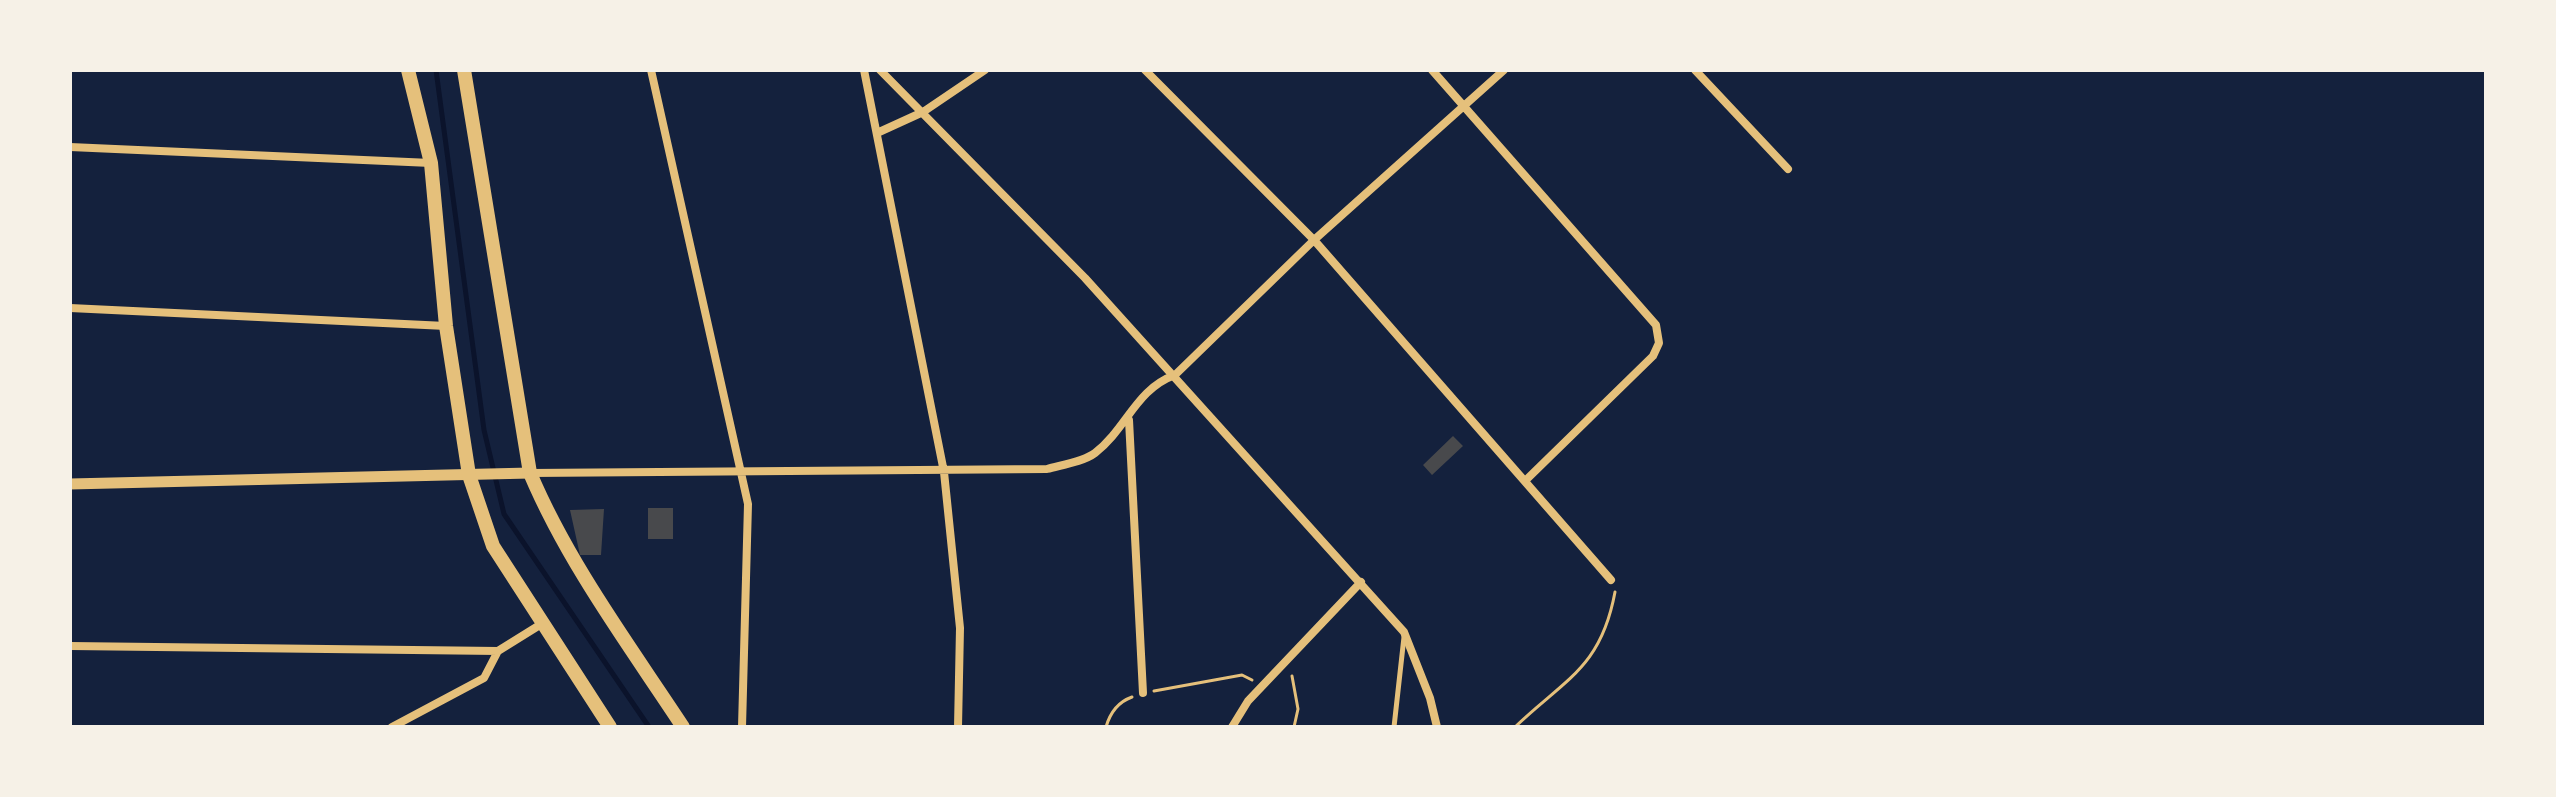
<!DOCTYPE html>
<html>
<head>
<meta charset="utf-8">
<style>
	body { margin:0 }
	#map { position:relative; width:2556px; height:797px; overflow:hidden; background:#14213d; font-family:"Zilla Slab",serif }
	canvas { display:block }
	.frame { position:absolute; inset:0; border:72px solid #f6f1e7; pointer-events:none }
</style>
</head>
<body>
<div id="map">
<canvas width="2556" height="797"></canvas>
<div class="frame"></div>
</div>
<script>
const g = document.querySelector('canvas').getContext('2d');
g.lineJoin = 'round';
function trace(path, color, width, dash) { g.strokeStyle = color; g.lineWidth = width; g.lineCap = dash ? 'butt' : 'round'; g.setLineDash(dash || []); g.stroke(path); }
function paint(path, color) { g.fillStyle = color; g.fill(path, 'evenodd'); }
trace(new Path2D(`
	M436,70L484,430L504,514L649,727`), '#0b132b', 5);
paint(new Path2D(`
	M1453,436L1463,446L1432,475L1423,465Z
	M648,508H673V539H648Z
	M604,509L601,555H580L570,510Z`), '#48494c');
trace(new Path2D(`
	M1292,676L1298,709L1294,727
	M1154,691L1242,675L1252,680
	M1106,727C1110,713 1118,702 1132,697
	M1515,727C1565,679 1601,668 1615,592`), '#e5c07b', 3);
trace(new Path2D(`
	M1394,727L1404,637`), '#e5c07b', 5);
trace(new Path2D(`
	M651,70L748,504L742,727
	M864,70L944,472L960,628L958,727
	M880,70L1085,278L1404,632L1430,698L1437,727
	M1145,70L1314,240L1611,580
	M1432,70L1656,325L1659,343L1653,356L1526,480
	M1695,70L1788,169
	M877,133L923,112L985,70
	M70,147L431,163
	M70,308L446,326
	M1129,420L1143,693
	M530,473L1047,469C1061,465 1083,462 1095,453C1127,428 1136,389 1175,375L1314,240L1504,70
	M70,646L498,651L543,623
	M392,727L484,678L498,651
	M1232,727L1248,701L1361,582`), '#e5c07b', 8);
trace(new Path2D(`
	M70,484L530,473`), '#e5c07b', 11);
trace(new Path2D(`
	M408,70L431,163L446,326L469,475L493,546L610,727
	M464,70L530,473C568,563 629,645 683,727`), '#e5c07b', 14);
</script>
</body>
</html>
